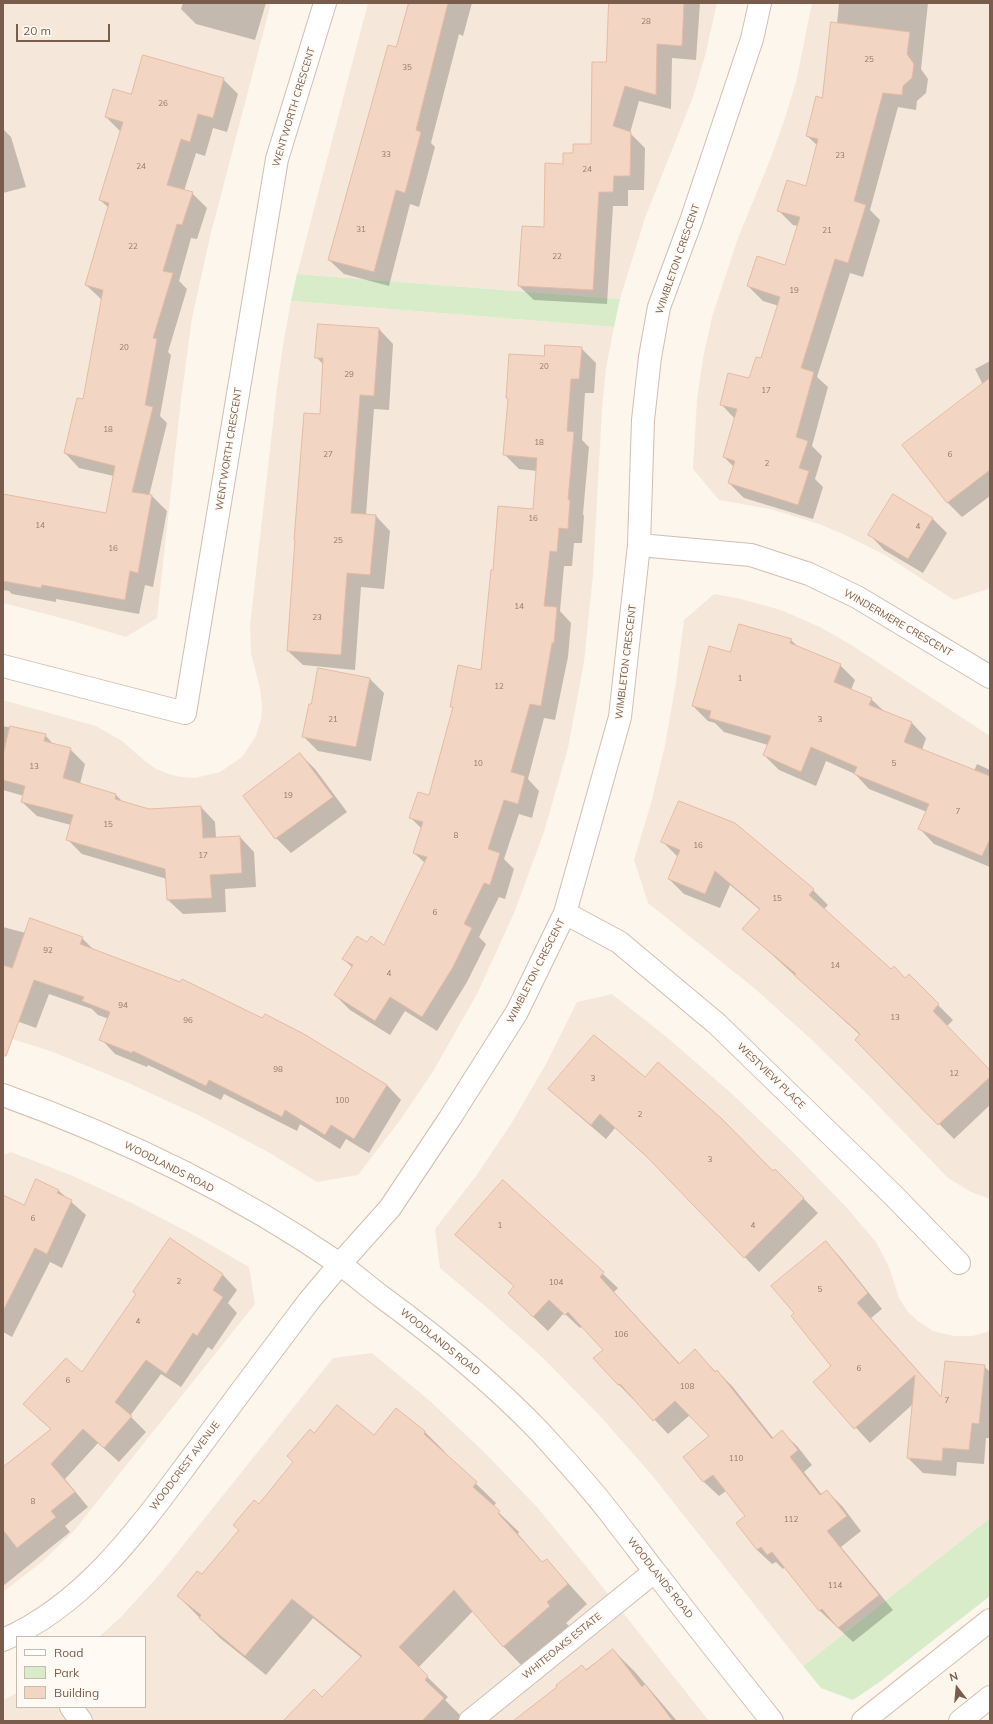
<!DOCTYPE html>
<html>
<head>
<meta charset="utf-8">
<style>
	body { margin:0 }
	#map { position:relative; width:993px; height:1724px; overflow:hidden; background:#fdf6ec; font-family:Mulish,sans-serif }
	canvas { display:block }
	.frame { position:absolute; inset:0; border:4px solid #7a5c4d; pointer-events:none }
	.legend { position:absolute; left:16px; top:1636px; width:130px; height:72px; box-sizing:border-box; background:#fffaf3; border:1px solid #cabbb1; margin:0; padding:5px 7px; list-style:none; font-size:12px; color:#7a5c4d }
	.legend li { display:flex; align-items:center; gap:8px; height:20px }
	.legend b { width:20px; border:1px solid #cabbb1 }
	.north { position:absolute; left:937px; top:1668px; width:40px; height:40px; -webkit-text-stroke:3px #fffaf3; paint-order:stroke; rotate:344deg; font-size:11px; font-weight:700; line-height:16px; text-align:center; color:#7a5c4d }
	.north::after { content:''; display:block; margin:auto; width:14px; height:18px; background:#7a5c4d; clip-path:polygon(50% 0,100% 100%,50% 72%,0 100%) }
	.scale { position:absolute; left:16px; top:24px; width:94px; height:18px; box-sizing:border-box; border:2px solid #7a5c4d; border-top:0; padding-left:5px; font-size:12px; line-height:14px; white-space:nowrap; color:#7a5c4d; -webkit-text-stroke:3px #fffaf3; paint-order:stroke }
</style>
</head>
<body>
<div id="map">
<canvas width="993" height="1724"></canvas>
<div class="frame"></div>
<ul class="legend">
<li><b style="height:5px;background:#fff"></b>Road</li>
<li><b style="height:11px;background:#d8ecc9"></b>Park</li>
<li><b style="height:11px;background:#f3d5c3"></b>Building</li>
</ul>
<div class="north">N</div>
<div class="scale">20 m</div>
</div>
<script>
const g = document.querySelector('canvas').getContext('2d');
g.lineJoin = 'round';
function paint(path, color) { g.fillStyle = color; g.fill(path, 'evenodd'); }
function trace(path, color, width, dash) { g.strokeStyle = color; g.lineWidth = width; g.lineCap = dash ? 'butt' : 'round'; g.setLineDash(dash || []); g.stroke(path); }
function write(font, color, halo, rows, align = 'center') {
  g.font = font + ' Mulish,sans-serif'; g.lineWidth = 3; g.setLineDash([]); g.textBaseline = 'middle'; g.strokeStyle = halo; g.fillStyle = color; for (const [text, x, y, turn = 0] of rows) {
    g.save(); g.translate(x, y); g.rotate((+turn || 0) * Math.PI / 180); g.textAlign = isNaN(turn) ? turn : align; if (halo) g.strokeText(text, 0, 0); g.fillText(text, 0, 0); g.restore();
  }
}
paint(new Path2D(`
	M3,3H271L210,237L192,318L181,400L157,618L126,637L69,620L3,603Z
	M368,3H717L705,56L693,97L645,218L620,299L297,274Z
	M812,3H990V583L988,589L954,600L885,555L843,534L819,524L770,509L719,500L693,469L697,399L703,358L712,317L738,238L770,160L784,121L796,82Z
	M291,301L614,327L606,368L602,409L593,575L584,662L568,748L544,832L514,913L478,992L434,1070L401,1119L358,1175L317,1182L268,1152L198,1115L126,1082L53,1052L3,1036V700L96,726L122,741L145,761L156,769L169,774L181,777L195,778L220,772L242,757L256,736L261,719L262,706L260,688L251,654L250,625L277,388L283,345Z
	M714,594L737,598L781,610L820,627L853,646L990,736V1199L971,1192L948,1178L869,1096L812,1040L754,988L648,903L634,860L651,803L665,745L676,682L684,620Z
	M612,994L669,1039L731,1093L790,1149L847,1208L876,1242L889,1267L899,1298L908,1312L918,1321L933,1331L954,1336H972L990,1331V1518L803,1666L651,1474L599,1415L543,1358L485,1306L440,1268L435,1229L476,1176L511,1124L546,1064L577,1002Z
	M11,1152L73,1176L134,1204L192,1234L249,1267L255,1304L73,1532L43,1561L3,1592V1155Z
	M372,1353L430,1401L485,1453L537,1507L585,1565L709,1721H3V1700L17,1693V1707H145V1637H99L121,1617L160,1574L333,1358Z`), '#f5e8da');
paint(new Path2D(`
	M297,274L620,299L614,327L291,301Z
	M990,1518V1596L881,1681L853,1700L821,1688L803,1666Z`), '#d8ecc9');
paint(new Path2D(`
	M183,3H266L255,40L196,24L181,9Z
	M409,3H472L463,36L459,34L431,143L435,147L419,207L410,204L389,286L344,274L329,260L397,48Z
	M610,3H700L696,60L672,58L671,109L639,101L630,133L645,148L644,190H628V206H613L607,304L534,300L519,286L545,228L564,165L574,154L592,145L607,63Z
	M839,3H928L921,69L928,79L926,93L917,101L916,110L898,107L870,210L880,220L863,277L850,273L817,377L828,387L812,446L822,456L815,479L823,487L813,519L744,498L729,483L734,467L724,457L735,419L721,404L749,379L762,359L779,306L763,301L748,286L785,266L798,226L793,225L778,210L806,187L818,146L807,136L823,99L837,24Z
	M223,79L238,94L227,132L213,128L205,156L196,153L184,191L192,193L207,208L197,239L191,238L179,281L187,289L168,352L171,355L160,416L167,423L149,496H152L167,511L153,587L145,585L139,614L56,599V602L12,594L9,591L3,590V495L107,515L114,476L79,468L65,453L84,400L102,300L86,285L109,208L100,200L121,132L106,117L132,95Z
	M3,129L11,137L26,187L3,193Z
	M379,329L393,344L389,410L374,409L366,515L376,516L390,531L384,589L361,587L355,670L303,665L288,651L296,542L295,540L320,415L324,365L316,357Z
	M581,348L596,363L594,393H585L582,440L589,447L583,514L584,516L582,543H574L572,566H564L560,611L571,623L568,657L555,720L544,718L528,779L539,791L532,818L519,814L504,859L514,869L505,899L499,897L479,937L486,944L467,982L437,1031L405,1011L390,1035L350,1010L335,995L353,968L343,959L368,944L385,946L425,863L414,853L422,829L410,817L429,797L453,708L451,706L482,671L494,571L534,510L537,471L519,469L505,455L509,400L507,398L545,357Z
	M990,361V496L962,517L947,502L983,385L975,369Z
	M893,495L933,519L947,533L923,573L884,550L870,535Z
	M791,640L799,648L840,665L855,680L851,690L871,699L885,712L912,723L926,738L922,750L974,771L977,764L990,770V867L934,844L920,829L927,812L869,789L855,774L826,761L816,786L779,770L764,755L768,745L724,732L715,723L708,721L693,706L731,654Z
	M369,678L384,693L371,761L318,751L303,736Z
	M3,726L45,735L54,745L70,749L85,764L80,784L116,795L124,803L149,810L201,807L215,822L216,838L240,837L254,852L256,887L225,889L226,912L183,914L168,900L167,879L82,854L67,839L71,825L37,816L22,802L24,796L3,790Z
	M300,754L315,769L347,812L291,853L276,838L244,796Z
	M663,842L813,890L828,905L824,909L891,970L906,979L909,976L953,1020L947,1026L990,1071V1105L954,1139L856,1040L860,1035L744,929L760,910L730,885L720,908L684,894L669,879L678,857Z
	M3,927L26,933L82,938L96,952L387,1085L401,1100L369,1153L346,1139L340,1149L300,1124L297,1131L224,1094L221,1100L148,1065L147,1067L115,1054L101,1039L109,1019L98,1015L92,1009L49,994L36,1028L3,1016Z
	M645,1078L774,1172L775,1170L818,1213L759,1272L659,1168L615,1128L606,1139L564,1103L550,1088Z
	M36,1181L59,1191L86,1215L62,1268L50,1262L12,1337L3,1332V1196L25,1206Z
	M503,1181L618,1288L614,1292L680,1364L695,1351L716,1372L717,1371L732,1386L774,1439L782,1432L797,1446L812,1465L804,1472L822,1495L827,1491L842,1506L861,1531L841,1547L893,1610L853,1642L820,1611L785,1567L783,1569L776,1562L772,1564L757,1550L737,1523L746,1516L726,1491L719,1496L704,1482L684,1457L710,1436L690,1415L668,1434L634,1398L633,1399L619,1385L595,1358L604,1350L583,1326L580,1328L564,1313L548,1331L524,1308L515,1287L456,1234Z
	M170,1239L223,1275L237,1290L228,1303L237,1313L212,1350L208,1347L181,1387L161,1374L130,1416L146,1432L119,1462L98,1443L65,1479L88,1507L65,1526L70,1532L3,1586V1468L51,1429L39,1419L82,1373L137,1294Z
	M826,1242L840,1257L882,1309L871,1318L942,1398L984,1366L990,1372V1438H986L984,1464L957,1462L956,1476L923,1473L908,1458L913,1404L870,1443L814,1382L833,1366L795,1313Z
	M396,1410L425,1432L445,1452L444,1453L496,1503L493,1507L519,1532L518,1534L543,1563L547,1560L587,1604L566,1623L570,1627L523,1667L503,1646L473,1611L418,1668L448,1697L445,1700L464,1719L462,1721H285L322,1698L362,1658L313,1618L266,1675L220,1638L178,1596L202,1576L294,1462L314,1434L374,1437Z
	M613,1650L635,1672L677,1721H514Z`), '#0003');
const building = new Path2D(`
	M409,3H448L416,130L421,132L405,193L396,190L374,272L328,260L388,45L396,47Z
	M609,3H684L682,46L657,44L656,95L625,86L613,126L631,132L630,176H614L613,192H599L593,290L518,286L522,226L544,227L545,163L563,164V153H573V144H591L592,62H606Z
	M831,22L910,32L907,54L914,64L912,78L903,86L902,95L883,93L854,201L866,205L848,263L835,259L801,368L814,372L796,437L808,441L799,468L809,471L798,505L728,483L735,461L723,457L737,409L720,405L728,373L749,378L756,357L761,358L780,297L747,286L757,256L785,265L800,217L777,211L787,180L806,186L818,139L806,136L816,96L822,98Z
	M143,55L224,78L213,118L198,114L190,142L181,139L167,185L193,192L182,225L177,224L163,271L173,273L153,338L157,339L145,405L153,407L132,492L152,495L138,573L130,571L125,600L42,585L41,588L3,581V494L106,513L115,466L64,453L77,398L83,399L103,290L85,285L109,203L99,200L123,122L105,117L113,89L131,94Z
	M318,324L379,328L374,396L360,395L351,513L376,515L370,575L347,573L341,655L287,651L295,540H294L304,413L320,414L323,358H315Z
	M545,345L582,347L579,379H571L567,431L574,432L568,500H570L568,529L559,528L557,552L550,551L544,606L557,607L554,643H552L541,706L530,704L511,772L525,776L518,804L504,800L488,849L500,853L490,885L484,883L464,924L472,928L453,967L422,1017L390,997L375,1021L334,995L353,965L342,959L357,936L367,942L371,936L384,945L427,857L413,853L423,822L409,818L418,792L429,795L453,707H450L458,665L481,670L491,570H493L498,506L533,509L537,458L503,455L508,399L506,398L509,354L544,356Z
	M990,378V470L947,503L902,445Z
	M893,494L933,518L908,559L868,535Z
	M739,624L792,639L790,643L841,664L834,682L872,698L869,705L912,722L904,742L990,776V839L982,856L918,829L929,804L854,774L857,767L811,747L801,772L763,755L771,736L709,718L711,711L692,706L709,646L730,652Z
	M318,668L370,678L356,747L302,737L309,704H311Z
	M10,726L46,734L44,741L71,748L63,778L116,794L115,799L149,809L201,806L203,838L240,836L242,873L210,875L212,898L167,900L165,869L66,840L73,815L21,802L25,786L3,780V755Z
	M300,753L333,797L275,839L243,796Z
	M679,801L735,823L814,889L809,895L891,969L894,966L905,978L909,974L939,1004L933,1011L990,1070V1077L938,1125L855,1040L860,1034L794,975L796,974L742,929L760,909L715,871L705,894L668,879L680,850L661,842Z
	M30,918L83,937L80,944L180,982L182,979L262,1018L265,1014L304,1034L387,1085L354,1139L331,1125L325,1135L285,1110L282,1117L209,1080L206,1086L133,1051L132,1053L99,1040L110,1012L82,1001L84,997L34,980L6,1056H3V965L12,968Z
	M594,1035L645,1077L658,1062L722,1119L773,1171L775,1169L804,1198L744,1258L647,1157L600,1114L591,1125L548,1089Z
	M36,1179L59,1190L57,1193L72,1200L47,1254L35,1248L3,1311V1195L24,1205Z
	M503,1180L604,1272L600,1277L679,1364L695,1349L715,1372L717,1370L772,1439L782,1430L798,1450L790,1457L820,1495L827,1490L847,1516L827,1531L879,1595L838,1628L822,1609L819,1611L772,1552L767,1555L761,1547L757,1550L736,1523L745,1516L713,1475L703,1482L683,1457L709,1436L675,1401L653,1421L620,1384L618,1385L593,1358L603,1350L568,1312L565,1315L549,1300L533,1317L508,1293L514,1286L455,1235Z
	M170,1238L223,1274L213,1290L223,1297L197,1336L193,1333L166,1374L146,1360L115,1402L132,1416L104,1448L83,1429L51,1464L75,1492L51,1511L56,1517L17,1548L3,1530V1467L51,1429L23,1404L66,1358L82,1372L136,1294L133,1292Z
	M826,1241L868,1293L857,1303L941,1397L945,1361L985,1365L979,1424L972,1423L969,1450L943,1448L942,1461L907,1458L915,1375L854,1429L813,1382L831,1366L791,1316L794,1313L771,1286Z
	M337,1405L374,1435L396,1408L425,1431L424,1434L477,1482L473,1487L500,1511L498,1513L542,1562L547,1559L568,1584L547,1602L550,1606L503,1647L454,1590L399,1647L428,1676L425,1680L444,1698L422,1721H283L314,1689L322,1697L362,1656L292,1599L245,1656L199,1618L201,1615L177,1596L197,1571L202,1574L239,1530L233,1525L254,1500L259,1504L293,1462L287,1456L310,1429L314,1433Z
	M613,1649L642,1687L645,1684L673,1721H513L557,1687L556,1685L582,1665L586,1670Z`);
paint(building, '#f3d5c3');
trace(building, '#e6bba3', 1);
const street = new Path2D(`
	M639,545L751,555L809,574L857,597L990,677
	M3,666L185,713L277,159L325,3
	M565,913L619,942L717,1024L894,1196L959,1263
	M3,1640C89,1603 144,1521 199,1448C235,1399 272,1350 309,1301L340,1264L390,1208L450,1118L517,1012L565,913L620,717L639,545L643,420L650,357L659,307L691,221L752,39L760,3
	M71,1707L81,1721
	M470,1721L654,1572`);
const secondary = new Path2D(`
	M3,1095C120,1137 235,1192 338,1263C353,1273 367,1286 382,1297C438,1338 492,1382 540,1432C567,1462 595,1492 619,1525C632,1541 643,1557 656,1573C694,1623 733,1672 772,1721
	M863,1721L990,1620
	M960,1721L990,1697`);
trace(street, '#d1beb0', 24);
trace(secondary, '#d6c0b0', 24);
trace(street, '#fff', 22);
trace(secondary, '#fff', 22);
write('8px', '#987a6a', null, [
	["28",646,22],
	["25",869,60],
	["35",407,68],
	["26",163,104],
	["33",386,155],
	["23",840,156],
	["24",141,167],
	["24",587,170],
	["31",361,230],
	["21",827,231],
	["22",133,247],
	["22",557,257],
	["19",794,291],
	["20",124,348],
	["20",544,367],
	["29",349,375],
	["17",766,391],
	["18",108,430],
	["18",539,443],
	["27",328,455],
	["6",950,455],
	["2",767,464],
	["16",533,519],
	["14",40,526],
	["4",918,527],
	["25",338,541],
	["16",113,549],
	["14",519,607],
	["23",317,618],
	["1",740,679],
	["12",499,687],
	["21",333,720],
	["3",820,720],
	["10",478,764],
	["5",894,764],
	["13",34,767],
	["19",288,796],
	["7",958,812],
	["15",108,825],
	["8",456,836],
	["16",698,846],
	["17",203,856],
	["15",777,899],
	["6",435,913],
	["92",48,951],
	["14",835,966],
	["4",389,974],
	["94",123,1006],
	["13",895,1018],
	["96",188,1021],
	["98",278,1070],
	["12",954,1074],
	["3",593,1079],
	["100",342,1101],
	["2",640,1115],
	["3",710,1160],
	["6",33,1219],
	["1",500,1226],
	["4",753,1226],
	["2",179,1282],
	["104",556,1283],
	["5",820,1290],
	["4",138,1322],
	["106",621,1335],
	["6",859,1369],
	["6",68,1381],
	["108",687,1387],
	["7",947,1401],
	["110",736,1459],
	["8",33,1502],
	["112",791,1520],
	["114",835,1586]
]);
write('10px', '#7a5c4d', '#fffaf3', [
	["WENTWORTH CRESCENT",294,107,-73],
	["WIMBLETON CRESCENT",678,259,-71],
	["WENTWORTH CRESCENT",229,449,-81],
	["WINDERMERE CRESCENT",898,623,30],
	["WIMBLETON CRESCENT",626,662,-83],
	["WIMBLETON CRESCENT",536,971,-63],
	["WESTVIEW PLACE",771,1076,44],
	["WOODLANDS ROAD",169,1167,27],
	["WOODLANDS ROAD",440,1342,39],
	["WOODCREST AVENUE",185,1466,-53],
	["WOODLANDS ROAD",660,1578,52],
	["WHITEOAKS ESTATE",562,1646,-39]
]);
</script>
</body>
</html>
